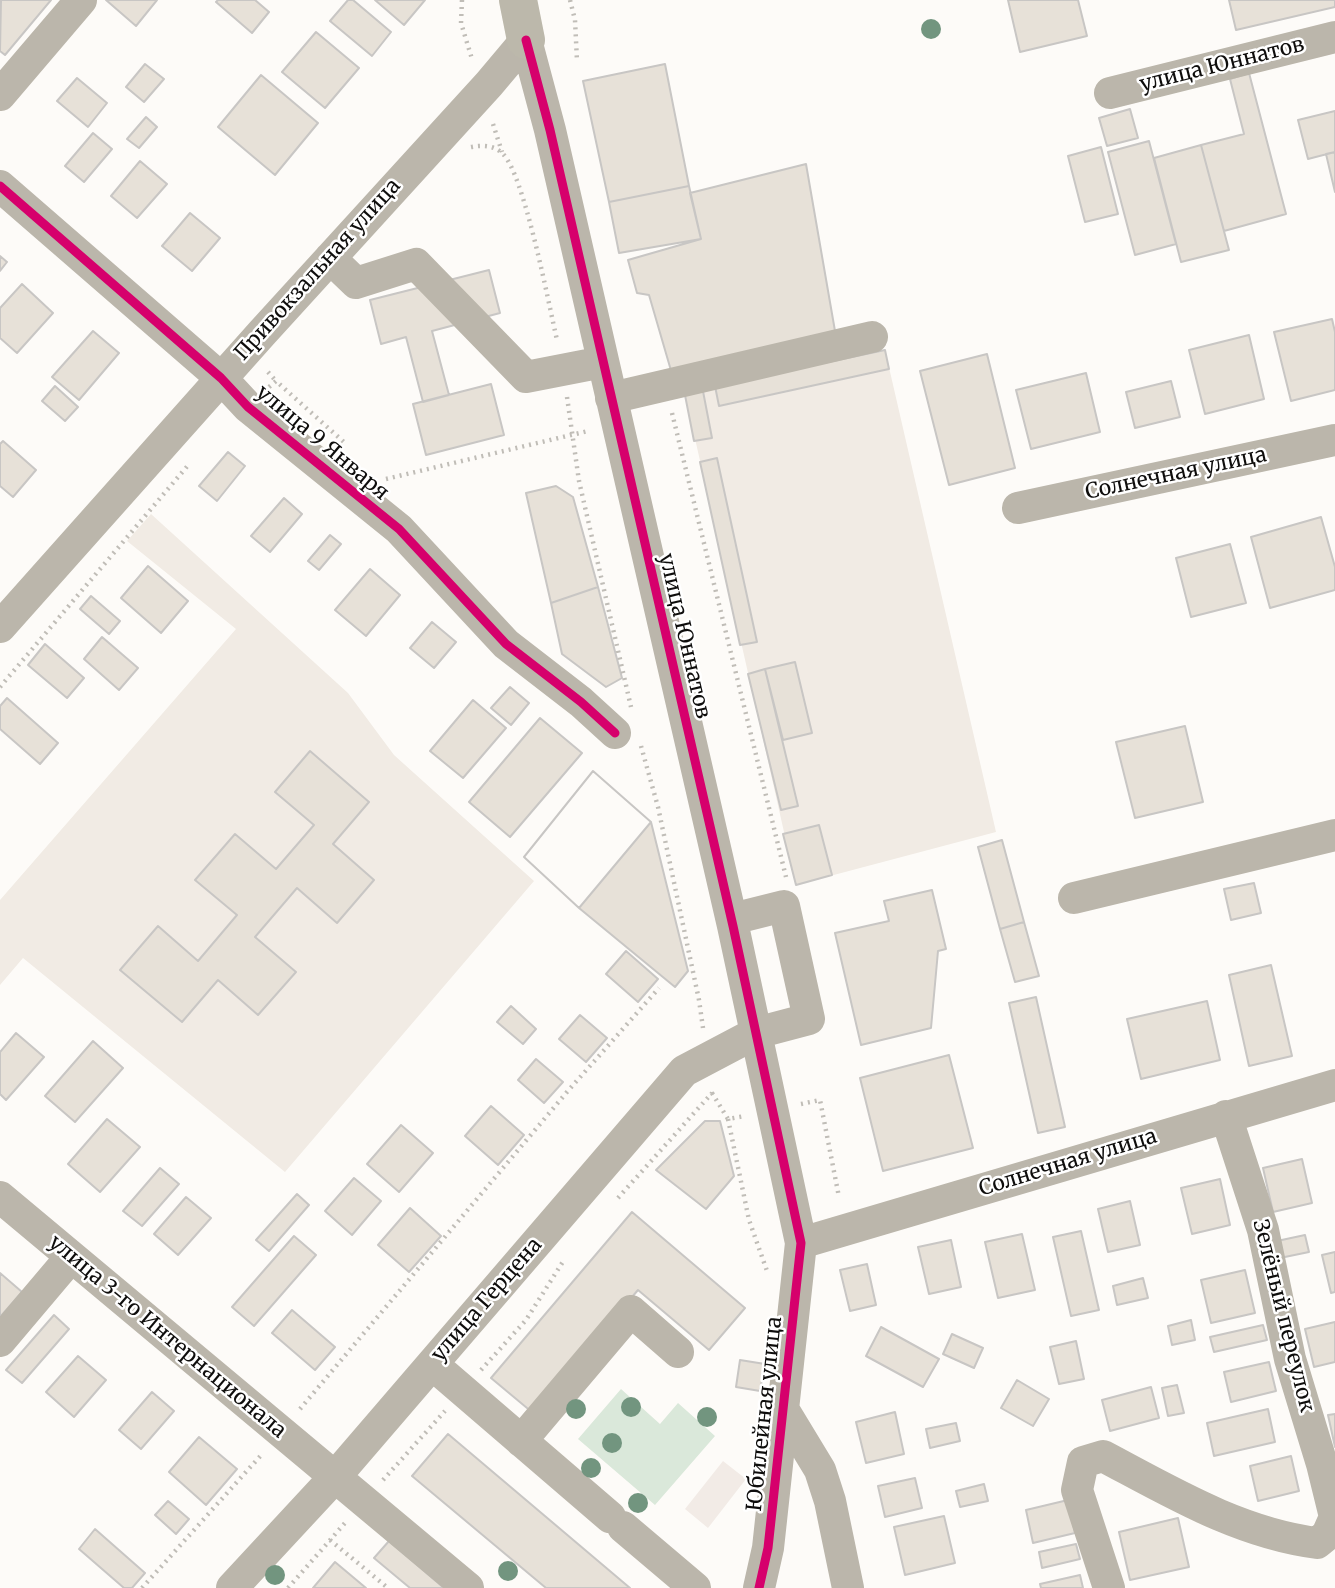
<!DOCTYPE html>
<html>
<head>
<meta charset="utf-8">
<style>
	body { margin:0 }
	canvas { display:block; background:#fdfbf8 }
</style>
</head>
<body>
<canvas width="1335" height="1588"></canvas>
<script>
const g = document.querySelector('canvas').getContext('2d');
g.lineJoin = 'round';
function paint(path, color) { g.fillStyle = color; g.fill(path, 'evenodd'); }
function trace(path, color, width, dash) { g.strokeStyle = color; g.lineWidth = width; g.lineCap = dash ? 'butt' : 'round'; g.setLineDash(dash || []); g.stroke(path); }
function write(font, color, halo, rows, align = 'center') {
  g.font = font + ' Merriweather,serif'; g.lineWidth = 5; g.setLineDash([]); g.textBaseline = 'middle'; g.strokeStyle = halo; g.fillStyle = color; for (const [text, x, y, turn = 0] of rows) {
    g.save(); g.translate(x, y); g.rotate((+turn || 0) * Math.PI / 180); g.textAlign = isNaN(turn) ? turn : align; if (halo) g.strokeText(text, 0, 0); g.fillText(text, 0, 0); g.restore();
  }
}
paint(new Path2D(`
	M885,350L996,832L796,885L684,390Z
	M151,514L348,693L394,755L534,881L285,1172L23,958L0,985V900L236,629L127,541Z`), '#f1ebe4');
paint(new Path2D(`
	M723,1461L746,1479L708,1528L685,1509Z`), '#f2ebe6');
paint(new Path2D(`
	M621,1389L660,1424L678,1403L715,1436L655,1505L578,1439Z`), '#dae8da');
const building = new Path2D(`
	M1,0H51L5,55L0,51Z
	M106,0H157L136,26Z
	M218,0H255L269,12L252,33L216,2Z
	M348,0H353L391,32L372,56L330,21Z
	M375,0H425L404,25Z
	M1008,0H1078L1087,36L1020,52Z
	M1229,0H1335V7L1236,30Z
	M316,32L359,68L325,108L282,72Z
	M145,64L164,79L144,102L126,87Z
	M665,64L689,186L609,202L583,81Z
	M1249,73L1286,214L1224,231L1201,145L1244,134L1230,79Z
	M261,75L318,123L275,175L218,127Z
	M77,78L107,103L88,127L57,101Z
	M1130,109L1138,138L1107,146L1099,118Z
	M1335,111V152L1308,159L1298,120Z
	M146,117L157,127L139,148L127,139Z
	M93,133L112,149L84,182L65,166Z
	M1149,141L1176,244L1135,255L1108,152Z
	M1201,145L1229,250L1181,262L1154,158Z
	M1101,147L1118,214L1085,222L1068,156Z
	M1335,152V192L1326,154Z
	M140,161L167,184L137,218L111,196Z
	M806,164L835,331L672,374L649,295L637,293L628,260L701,239L690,193Z
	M689,186L701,239L619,253L609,202Z
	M190,213L220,238L192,271L162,246Z
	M0,256L7,262L0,271Z
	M489,270L500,313L432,331L449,395L423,402L406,337L381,344L370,300Z
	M22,284L53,313L17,353L0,338V308Z
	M1332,319L1335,332V390L1291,401L1274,332Z
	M93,331L119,353L79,400L52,377Z
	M1249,335L1264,399L1205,414L1189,350Z
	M885,350L889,369L719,406L715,386Z
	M987,354L1015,468L949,485L920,371Z
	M1086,373L1100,432L1031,449L1016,390Z
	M1171,381L1180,417L1135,428L1126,392Z
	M491,384L504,435L426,455L413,404Z
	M55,386L78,407L65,421L42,401Z
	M702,386L712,438L694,441L684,390Z
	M3,441L36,470L13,497L0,486V444Z
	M228,452L245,466L217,501L199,486Z
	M717,458L757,642L740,645L700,462Z
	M556,486L573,497L598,587L551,603L526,493Z
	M284,498L302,514L270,552L251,536Z
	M1321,517L1335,567V590L1270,608L1251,537Z
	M330,535L341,544L319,570L308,561Z
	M1230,544L1246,603L1191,617L1176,558Z
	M148,566L188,601L161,633L121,598Z
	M370,569L400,595L366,636L335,610Z
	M598,587L622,678L606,687L562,654L551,603Z
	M91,596L120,621L109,634L80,609Z
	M432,622L456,642L434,668L410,648Z
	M102,637L138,668L119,690L84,659Z
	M45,644L84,678L67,698L28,665Z
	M795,662L812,733L783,740L765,669Z
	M765,669L798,806L781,810L748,674Z
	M510,687L529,703L511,725L491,708Z
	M7,698L58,743L40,764L0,729V706Z
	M473,700L506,728L463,778L430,751Z
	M540,718L582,753L510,837L469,802Z
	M1185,726L1203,802L1135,818L1116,742Z
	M310,751L369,802L333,844L374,880L337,923L297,888L255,937L296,972L258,1015L218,980L182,1022L120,970L158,926L198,961L237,915L195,880L235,834L276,869L314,825L275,792Z
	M593,771L651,822L688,971L675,987L579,908L524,857Z
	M593,771L651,822L579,908L524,857Z
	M819,825L832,875L796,885L783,834Z
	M1002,840L1024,922L1000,929L978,847Z
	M1254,883L1261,913L1231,920L1224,889Z
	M932,890L946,949L938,951L931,1028L861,1045L835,933L889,921L884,901Z
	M1024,922L1039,976L1015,982L1000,929Z
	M626,951L658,979L638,1002L606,974Z
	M1271,965L1292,1056L1249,1066L1229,975Z
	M1036,997L1065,1127L1038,1133L1009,1003Z
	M1207,1001L1220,1060L1141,1079L1127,1019Z
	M511,1006L536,1029L523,1044L497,1022Z
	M580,1015L607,1038L586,1062L559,1039Z
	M16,1033L44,1057L6,1100L0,1094V1052Z
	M93,1041L123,1068L75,1122L45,1096Z
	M949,1055L973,1148L883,1171L860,1078Z
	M536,1059L563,1082L544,1103L518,1080Z
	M491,1106L524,1135L498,1165L465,1136Z
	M107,1119L140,1147L100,1192L68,1164Z
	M705,1121H720L734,1176L706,1209L656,1170Z
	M401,1125L433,1153L399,1192L367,1164Z
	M1302,1159L1312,1203L1273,1212L1263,1168Z
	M160,1168L179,1184L142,1226L123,1211Z
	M354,1178L381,1201L352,1235L325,1211Z
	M1220,1179L1230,1225L1192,1234L1181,1188Z
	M297,1194L309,1205L269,1251L256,1240Z
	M186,1197L211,1218L178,1255L154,1234Z
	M1130,1201L1140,1245L1108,1252L1098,1209Z
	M410,1208L441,1236L409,1272L378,1245Z
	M632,1212L745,1308L709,1350L638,1290L533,1413L491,1378Z
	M1081,1231L1099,1310L1071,1316L1053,1237Z
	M1022,1234L1035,1290L998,1298L985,1242Z
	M1305,1235L1309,1252L1280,1258L1277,1241Z
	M294,1236L316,1255L254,1326L232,1307Z
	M951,1240L961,1287L929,1294L918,1247Z
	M1335,1252V1292L1331,1293L1322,1255Z
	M867,1264L876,1305L850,1311L840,1270Z
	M1245,1270L1255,1313L1211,1323L1201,1280Z
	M0,1273L22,1292L0,1317Z
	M1143,1278L1148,1298L1117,1305L1113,1286Z
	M292,1310L335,1347L315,1370L272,1333Z
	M54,1315L69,1329L22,1383L6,1370Z
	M1191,1320L1195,1340L1172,1345L1168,1326Z
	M1335,1322V1362L1314,1367L1305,1329Z
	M1263,1325L1267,1340L1214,1352L1210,1337Z
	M881,1327L939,1359L923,1387L866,1356Z
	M952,1334L983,1348L974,1368L943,1354Z
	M1076,1341L1084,1379L1059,1384L1050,1347Z
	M78,1356L106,1380L74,1417L46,1392Z
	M740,1360L765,1364L760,1391L736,1387Z
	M1269,1362L1276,1391L1231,1402L1224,1372Z
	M1017,1380L1049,1399L1033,1426L1001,1408Z
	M1177,1385L1184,1413L1168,1416L1162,1388Z
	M1151,1387L1159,1418L1110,1431L1102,1400Z
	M152,1392L174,1411L141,1449L119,1430Z
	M1268,1409L1275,1442L1214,1456L1207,1423Z
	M895,1412L904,1454L866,1463L856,1422Z
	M1335,1414V1447L1328,1415Z
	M956,1423L960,1441L930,1448L926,1429Z
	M448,1434L630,1588H546L412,1476Z
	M199,1437L237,1469L206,1505L169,1472Z
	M1291,1456L1299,1491L1258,1501L1250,1466Z
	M915,1478L922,1508L885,1517L878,1486Z
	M984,1484L988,1501L960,1507L956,1491Z
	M1068,1500L1075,1533L1033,1543L1026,1510Z
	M168,1501L189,1519L176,1534L155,1515Z
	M944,1516L955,1563L905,1575L894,1527Z
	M1178,1518L1189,1567L1130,1580L1119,1532Z
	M95,1529L145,1573L132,1588H124L79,1549Z
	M389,1541L444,1588H410L374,1558Z
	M1076,1544L1080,1559L1042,1568L1039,1552Z
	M335,1562L366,1588H313Z
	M1080,1575L1083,1588H1041L1040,1584Z`);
paint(building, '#e7e1d8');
trace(building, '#c8c6c4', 2);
trace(new Path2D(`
	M462,0L461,23L472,59
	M570,0L575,20L577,61
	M493,124L502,152
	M471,147C482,145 493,145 502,153C524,172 549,306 557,340
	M268,372L276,381
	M269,387L276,381L345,443
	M567,397L579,481L631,707
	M672,413L786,877
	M386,479L588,431
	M0,687L190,463
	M641,746L658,807L699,1000L703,1028
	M712,1093L728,1119L745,1116
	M801,1104L820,1100L839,1197
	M728,1119L749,1220L767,1271
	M618,1198L712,1093L711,1089
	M481,1370L526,1320L564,1260
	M300,1409L567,1092L659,988
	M383,1480L445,1411
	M330,1540L388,1588
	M142,1588L263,1453
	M288,1588L345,1523`), '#c0bdb7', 4.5, [2, 5]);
trace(new Path2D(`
	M526,40L550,130L733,926L801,1243L768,1548L759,1588
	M1110,93L1335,37
	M0,95L81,0
	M0,186L221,378L248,407L399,529L506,644L581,702L615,733
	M330,258L356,283L416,264L526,377L603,362
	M611,398L872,337
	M1018,508L1335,440
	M0,627L262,333L489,84L526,40
	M1074,898L1335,835
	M1226,1116L1263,1230L1290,1359L1322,1464L1335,1517
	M0,1197L468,1588
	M801,1243L1335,1085
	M0,1341L71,1257
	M432,1364L610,1517
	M783,1409L820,1470L830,1501L848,1588
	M521,1441L631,1311L678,1352
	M623,1527L695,1588
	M232,1588L334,1478L684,1071L756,1033L809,1019L784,906L732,919
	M1109,1588L1077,1490L1083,1462L1103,1456C1171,1492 1239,1533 1317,1543L1327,1535L1335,1517`), '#bbb6ab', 32);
trace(new Path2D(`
	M518,0L526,40`), '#bcb8ab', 38);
trace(new Path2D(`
	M526,40L550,130L733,926L801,1243L768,1548L759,1588
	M0,186L221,378L248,407L399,529L506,644L581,702L615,733`), '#d6006c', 9);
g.fillStyle = '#72957f';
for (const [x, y] of [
	[931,29],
	[631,1407],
	[576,1409],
	[707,1417],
	[612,1443],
	[591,1468],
	[638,1503],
	[508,1571],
	[275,1575]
]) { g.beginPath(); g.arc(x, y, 10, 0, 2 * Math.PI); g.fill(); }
write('21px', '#0e0d0c', '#fff', [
	["улица Юннатов",1222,65,-14],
	["Привокзальная улица",318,270,-48],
	["улица 9 Января",322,443,40],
	["Солнечная улица",1176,474,-12],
	["улица Юннатов",684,636,77],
	["Солнечная улица",1068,1163,-17],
	["улица Герцена",487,1300,-49],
	["Зелёный переулок",1283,1316,76],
	["улица 3-го Интернационала",167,1337,40],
	["Юбилейная улица",765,1414,-84]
]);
</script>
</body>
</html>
